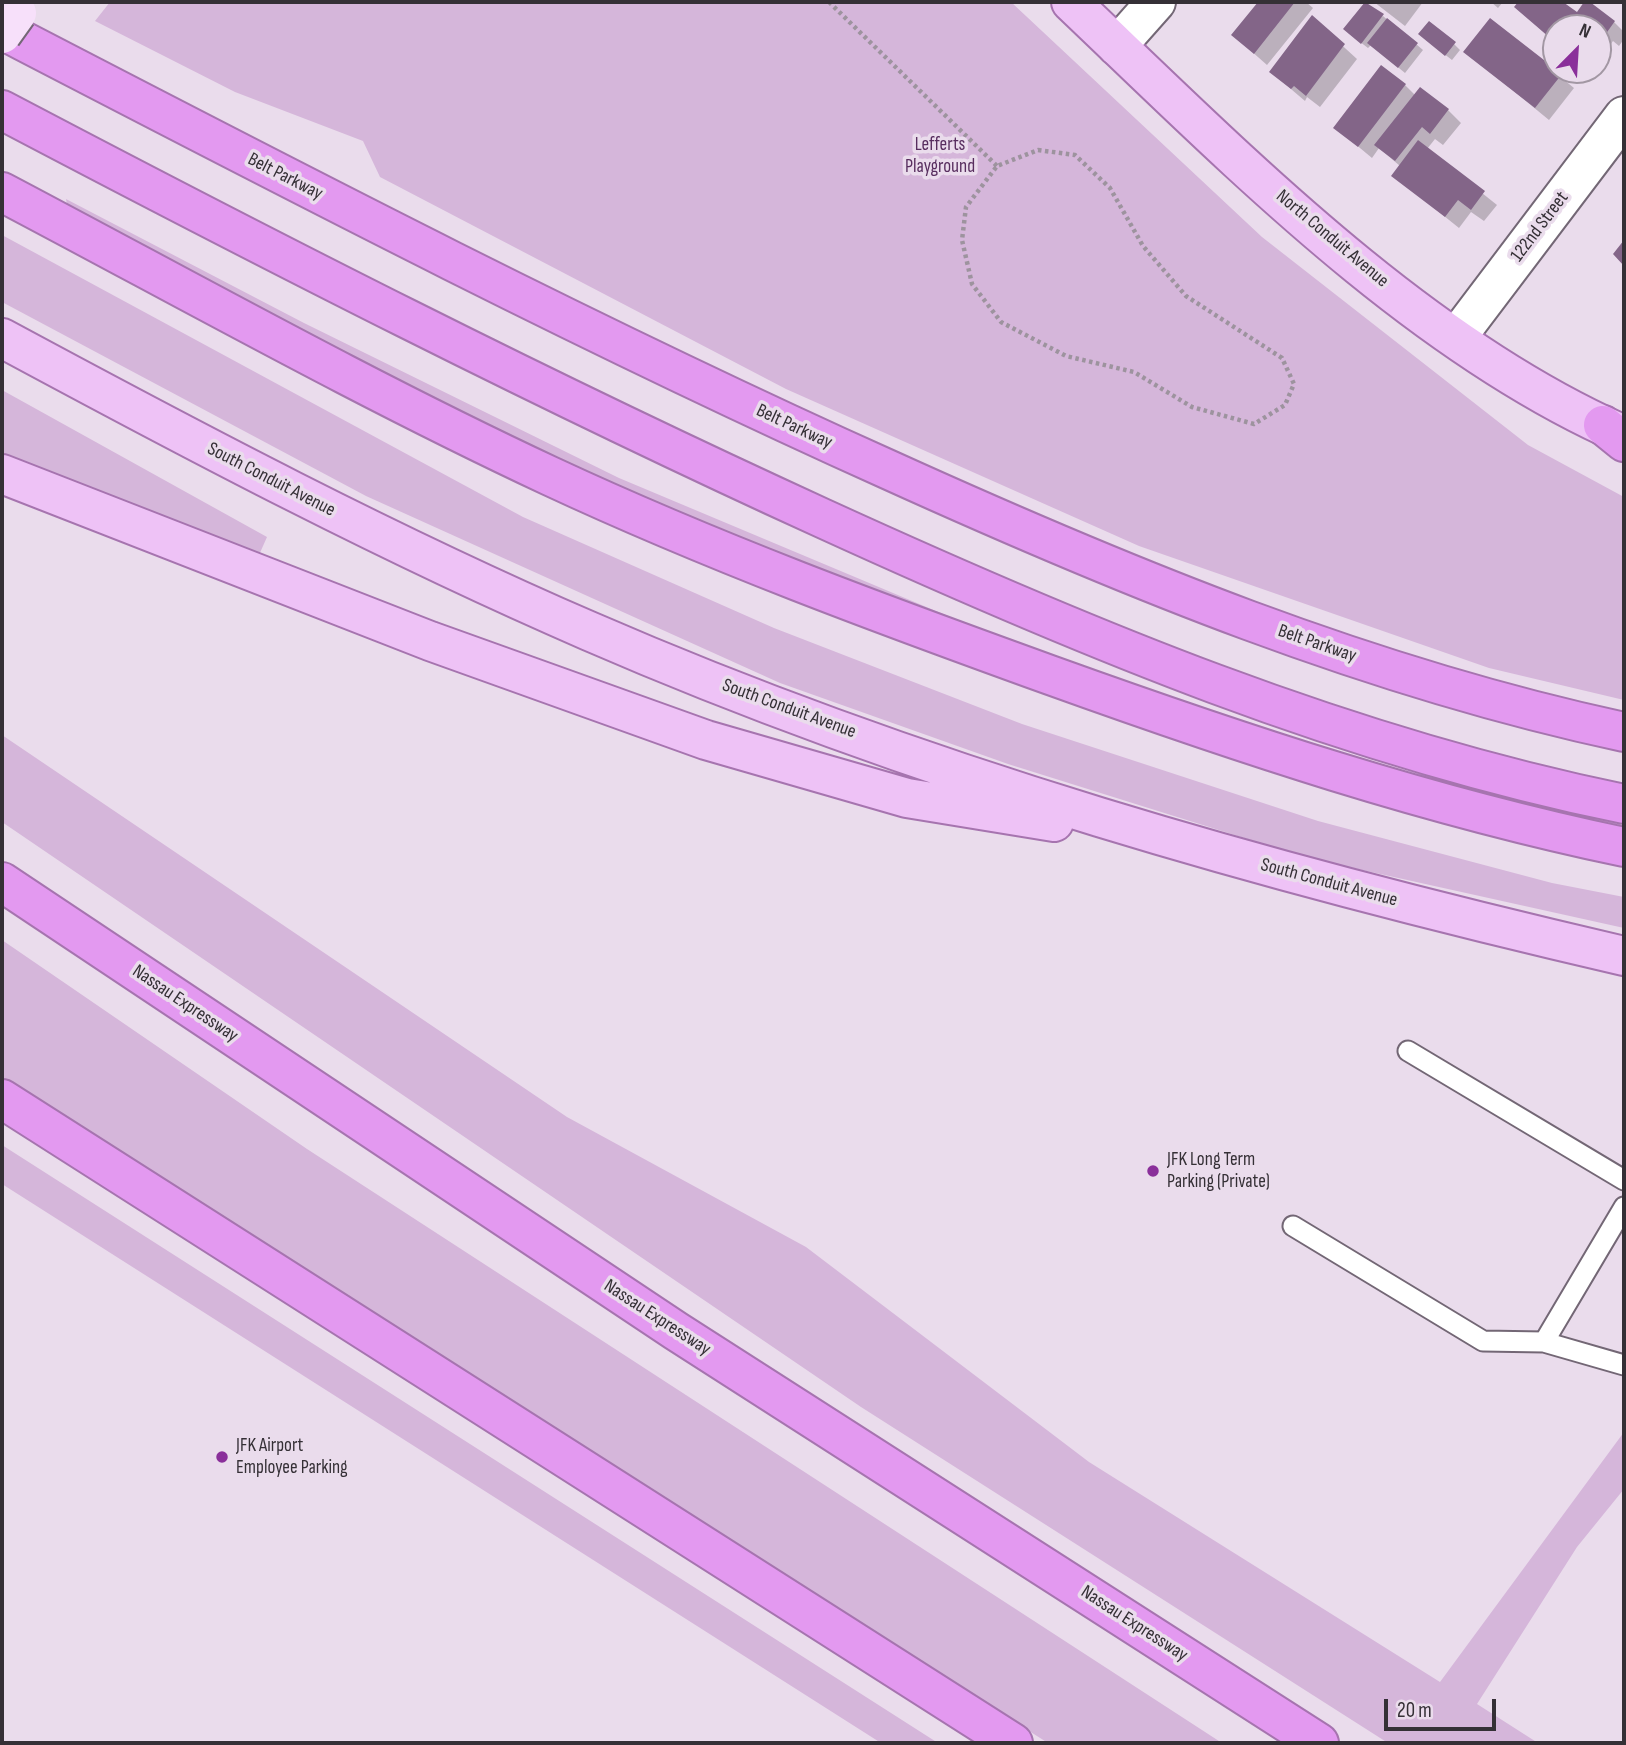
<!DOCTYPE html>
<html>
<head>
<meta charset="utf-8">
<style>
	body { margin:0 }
	#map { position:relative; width:1626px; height:1745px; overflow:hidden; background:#eadcec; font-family:"Sofia Sans Condensed",sans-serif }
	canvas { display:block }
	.frame { position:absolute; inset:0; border:4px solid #353036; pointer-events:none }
	.north { position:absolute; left:1542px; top:14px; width:70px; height:70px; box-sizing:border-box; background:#eadcec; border:2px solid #a297a3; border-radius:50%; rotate:24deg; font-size:19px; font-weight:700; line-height:28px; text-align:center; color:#353036 }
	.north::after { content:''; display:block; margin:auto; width:24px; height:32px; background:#8a2f9a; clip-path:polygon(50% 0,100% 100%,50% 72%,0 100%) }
	.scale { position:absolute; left:1384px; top:1699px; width:112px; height:32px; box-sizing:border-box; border:4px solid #353036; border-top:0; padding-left:9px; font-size:21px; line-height:24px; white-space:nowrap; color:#353036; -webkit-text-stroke:5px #eadcec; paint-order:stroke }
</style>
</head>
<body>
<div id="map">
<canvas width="1626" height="1745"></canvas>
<div class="frame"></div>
<div class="north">N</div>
<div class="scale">20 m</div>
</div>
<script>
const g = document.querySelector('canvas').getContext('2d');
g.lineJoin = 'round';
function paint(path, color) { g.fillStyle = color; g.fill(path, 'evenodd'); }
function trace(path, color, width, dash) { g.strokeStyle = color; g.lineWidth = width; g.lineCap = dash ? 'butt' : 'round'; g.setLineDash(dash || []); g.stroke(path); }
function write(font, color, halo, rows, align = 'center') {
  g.font = font + ' "Sofia Sans Condensed",sans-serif'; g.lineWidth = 7; g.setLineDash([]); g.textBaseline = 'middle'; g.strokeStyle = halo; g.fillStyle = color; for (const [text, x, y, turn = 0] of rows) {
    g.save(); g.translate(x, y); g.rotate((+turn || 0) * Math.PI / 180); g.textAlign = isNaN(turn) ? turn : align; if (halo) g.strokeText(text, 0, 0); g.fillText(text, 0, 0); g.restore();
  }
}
paint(new Path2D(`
	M110,2H1011L1262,237L1528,445L1624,497V700L1489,668L1139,546L786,389L380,177L363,141L235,92L95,21Z
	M66,199L304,323L619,478L986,632L703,541L69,215Z
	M2,235L523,517L774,628L1022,724L1318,821L1552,883L1624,897V928L1308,858L1008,764L780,683L366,496L2,302Z
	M2,390L267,537L259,555L2,455Z
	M2,735L567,1117L806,1247L1089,1462L1440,1682L1624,1432V1489L1577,1547L1477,1704L1538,1743H1388L861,1407L2,822Z
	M2,940L307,1149L1222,1743H1048L2,1079Z
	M2,1145L938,1743H881L2,1184Z`), '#d5b6da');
paint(new Path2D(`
	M1260,2H1306L1313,8L1267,65L1233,35Z
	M1374,2H1423L1405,26Z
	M1491,2H1503L1498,8Z
	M1521,2H1560L1577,14L1587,2L1614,22L1624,32V39L1619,46L1613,41L1598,61V28H1556V44L1517,7Z
	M1383,16L1423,50L1405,73L1371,45L1368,48L1351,35Z
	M1312,18L1357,59L1320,107L1307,97L1305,101L1271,72Z
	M1490,20L1574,88L1549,120L1466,52Z
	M1426,40L1454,44L1460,50L1452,60Z
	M1405,85L1415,95L1448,110L1461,123L1443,145L1435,139L1427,149L1497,205L1484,221L1471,212L1459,228L1393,175L1400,166L1379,148L1372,158L1336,128Z`), '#0003');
paint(new Path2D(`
	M1258,2H1295L1254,54L1231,35Z
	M1365,2L1384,14L1361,44L1343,29Z
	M1518,2H1563L1577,12L1584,2H1590L1615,21L1605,35L1598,28H1556V43L1514,7Z
	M1312,15L1345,44L1306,96L1294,86L1291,89L1269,72Z
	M1387,18L1418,43L1398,68L1367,43Z
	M1490,18L1562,74L1535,108L1463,52Z
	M1429,21L1456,42L1445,56L1418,34Z
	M1381,65L1406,84L1358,147L1333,128Z
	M1420,87L1449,109L1430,134L1422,127L1395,161L1374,145Z
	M1418,140L1485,191L1471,210L1458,200L1445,217L1391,176Z
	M1624,240V266L1613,254Z`), '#836588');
const service = new Path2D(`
	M1408,1051L1624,1180
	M1293,1226L1483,1341L1544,1342L1624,1365
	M1544,1342L1624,1207`);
const minor = new Path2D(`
	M1117,46L1156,2
	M1456,338L1624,116`);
const primary = new Path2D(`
	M1071,2C1234,157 1416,344 1624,435
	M2,338C195,442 388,544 589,631C920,775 1274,875 1624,956
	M2,474L430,641L706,740L907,798L1054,822`);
const motorway = new Path2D(`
	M2,30C295,182 587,334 887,469C1125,577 1368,677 1624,732
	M2,110C272,252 544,391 822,518C1080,636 1345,747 1624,804
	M2,192C184,288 364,389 550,476C713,552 881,614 1050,675C1239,743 1428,806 1624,847
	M1603,425L1624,442
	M2,882L676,1331L1319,1743
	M2,1099L1013,1743`);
trace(service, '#736775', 23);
trace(minor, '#736775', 42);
trace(primary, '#a674af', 42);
trace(motorway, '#a674af', 42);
trace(new Path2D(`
	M829,2L997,166
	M1038,150L1075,155L1110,188L1143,246L1186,296L1282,358L1294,384L1285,405L1254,424L1192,407L1134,372L1066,356L1001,322L972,284L962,240L966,207L997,166Z`), '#9d939e', 4.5, [3.5, 3.5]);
trace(service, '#fff', 19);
trace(minor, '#fff', 38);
trace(primary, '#eec2f6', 38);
trace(motorway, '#e399f0', 38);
const secondaryBridge = new Path2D(`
	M2,34L17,13`);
trace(secondaryBridge, '#736775', 42, []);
trace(secondaryBridge, '#f7e0fa', 38);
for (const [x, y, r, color] of [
	[1153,1171,7,"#8a2f9a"],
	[222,1457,7,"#8a2f9a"]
]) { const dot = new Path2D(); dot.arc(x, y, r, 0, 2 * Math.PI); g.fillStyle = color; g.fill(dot); trace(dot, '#eadcec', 2.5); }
write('19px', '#582e5f', '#eadcec', [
	["Lefferts",940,145],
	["Playground",940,167]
]);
write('19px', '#353036', '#eadcec', [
	["Belt Parkway",285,177,27],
	["122nd Street",1540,227,-53],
	["North Conduit Avenue",1332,239,40],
	["Belt Parkway",794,427,25],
	["South Conduit Avenue",271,480,27],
	["Belt Parkway",1317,644,19],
	["South Conduit Avenue",789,709,20],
	["South Conduit Avenue",1329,883,15],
	["Nassau Expressway",185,1004,34],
	["Nassau Expressway",657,1318,33],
	["Nassau Expressway",1134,1624,33]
]);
write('19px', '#353036', '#eadcec', [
	["JFK Long Term",1167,1160],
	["Parking (Private)",1167,1182],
	["JFK Airport",236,1446],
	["Employee Parking",236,1468]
], 'left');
</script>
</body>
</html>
